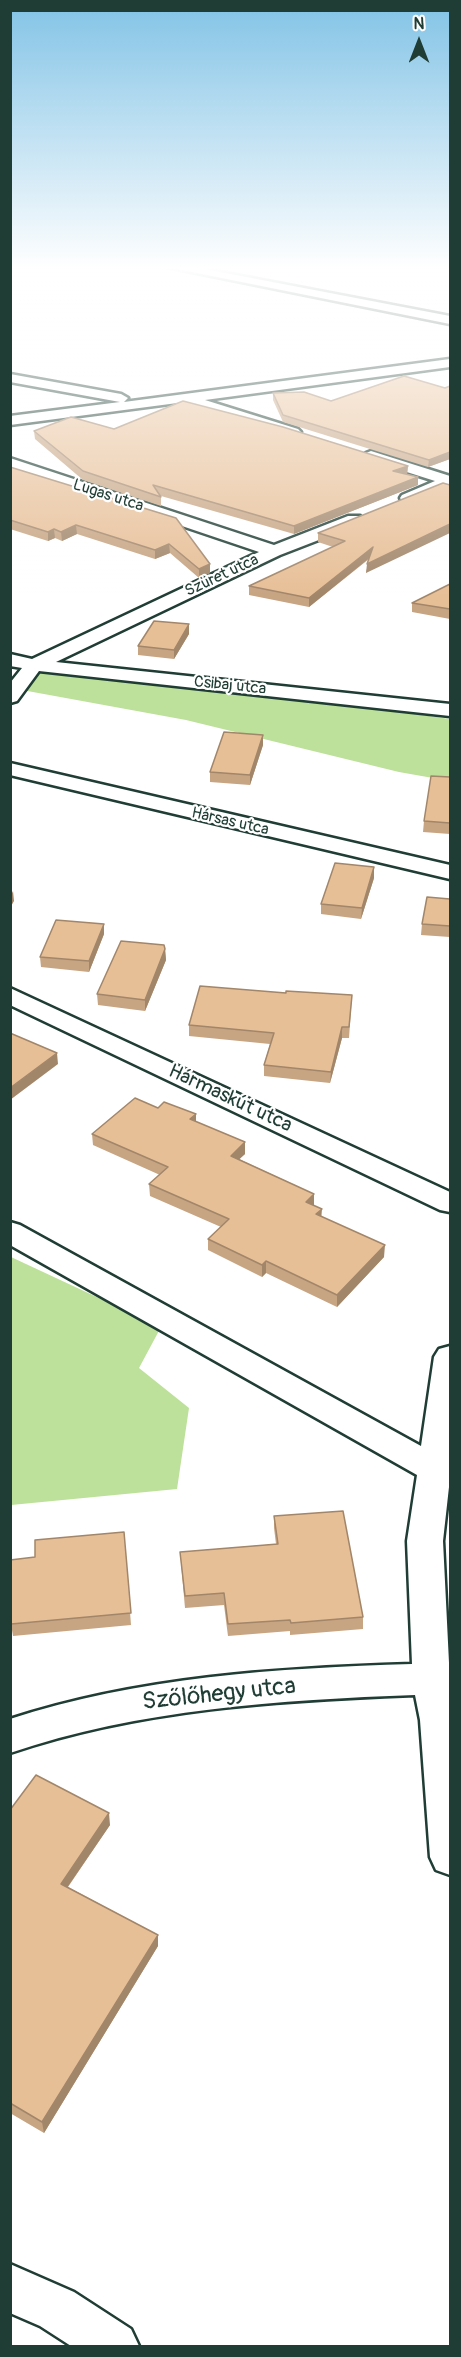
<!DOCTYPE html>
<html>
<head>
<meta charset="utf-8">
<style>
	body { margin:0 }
	#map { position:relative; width:461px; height:2357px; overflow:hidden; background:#fff; font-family:Pangolin,sans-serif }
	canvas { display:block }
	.frame { position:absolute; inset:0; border:12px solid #1f3d34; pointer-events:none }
	.north { position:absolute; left:389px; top:12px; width:60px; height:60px; -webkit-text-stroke:4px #fff; paint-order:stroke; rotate:0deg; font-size:16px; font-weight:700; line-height:24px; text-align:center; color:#1f3d34 }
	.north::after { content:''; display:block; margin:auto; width:21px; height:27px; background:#1f3d34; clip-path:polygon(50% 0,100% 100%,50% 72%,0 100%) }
</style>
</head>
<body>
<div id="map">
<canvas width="461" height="2357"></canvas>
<div class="frame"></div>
<div class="north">N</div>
</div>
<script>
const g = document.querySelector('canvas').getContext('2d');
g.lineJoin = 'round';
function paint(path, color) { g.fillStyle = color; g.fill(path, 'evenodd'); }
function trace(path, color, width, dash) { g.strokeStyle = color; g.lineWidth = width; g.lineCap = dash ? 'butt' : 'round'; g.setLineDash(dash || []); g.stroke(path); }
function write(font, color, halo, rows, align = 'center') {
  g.font = font + ' Pangolin,sans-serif'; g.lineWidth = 4.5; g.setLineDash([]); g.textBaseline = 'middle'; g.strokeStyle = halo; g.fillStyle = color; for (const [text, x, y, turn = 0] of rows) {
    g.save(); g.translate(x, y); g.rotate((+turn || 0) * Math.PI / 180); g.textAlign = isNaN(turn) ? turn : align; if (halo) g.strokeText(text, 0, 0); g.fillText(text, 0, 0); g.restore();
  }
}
paint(new Path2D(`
	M42,672L330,702L450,719V781L399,772L186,720L22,690L27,678Z
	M11,1257L161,1327L139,1368L189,1408L177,1489L11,1505Z`), '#bde09a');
const minor = new Path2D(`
	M162,266H189L450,316V324Z
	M450,359V367L205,400L298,429L301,432L298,435L293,437L185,402L10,425V416L120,402L10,382V374L121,394L128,398L124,402Z
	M371,451L450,476V486L414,501H402L400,498L402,495L435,481L366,459L363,456L366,453Z
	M10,458L274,545L348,516H360L362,520L360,524L280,555L56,662L450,704V716L39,671L17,701L10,703V683L22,668L10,666V654L32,659L259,552L10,468Z
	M10,763L450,865V879L10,775Z
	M10,988L450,1192V1212L440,1210L10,1005Z
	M10,1222L20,1225L421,1446L434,1357L439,1349L450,1346V1478L443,1541L450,1683V1875L436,1870L430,1857L420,1720L415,1695C281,1700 139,1709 10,1753V1719C138,1677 278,1668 412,1664L407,1541L417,1475L10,1245Z
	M10,2264L74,2292L131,2329L139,2346H71L40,2326L10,2313Z`);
trace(minor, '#1f3d34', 5);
paint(minor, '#fff');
paint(new Path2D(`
	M450,386V459L428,467L283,422L273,400V393L331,401L445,388Z
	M114,429L408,466L407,474L418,477V485L294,534L161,496V506L83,480L35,439L34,431Z
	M10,467L176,518L210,573L199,578L170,553L155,559L77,534L62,541L55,538L48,541L10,529Z
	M443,483L366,573L369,559L309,607L249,595V586L333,547L318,542V533Z
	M450,584V619L412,612V603Z
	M189,624V634L174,659L138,655V646Z
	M263,735V745L250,785L210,782V772Z
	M450,777V834L423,832L424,821Z
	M374,878L361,919L321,914V904Z
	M450,899V937L421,935L422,924Z
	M104,924V934L89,972L41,967L40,957Z
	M165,949L166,960L145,1011L98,1005L97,994Z
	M286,993L352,995L349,1038H342L330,1083L264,1076V1065L270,1044L189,1036V1025Z
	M158,1108L196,1122L245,1142V1154L239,1159L314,1194V1206L321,1217L384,1257L337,1307L266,1273L262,1277L208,1250V1239L221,1227L150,1196L149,1184L160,1175L93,1145L92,1134Z
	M274,1516L363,1617V1629L290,1635V1631L228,1636L224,1605L185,1608L180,1552L276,1544L274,1528Z
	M124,1532L131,1625L13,1636L11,1624L35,1557Z
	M10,1810L110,1825L68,1887L158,1935V1946L44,2133L10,2113Z`), '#c7a482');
paint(new Path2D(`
	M450,452V459L428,467L429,460Z
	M408,466L407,475L393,471Z
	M418,477V485L294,534V526Z
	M450,524V533L366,573L367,564Z
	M76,525L77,534L62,541L61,532Z
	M54,529L55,538L48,541V532Z
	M169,544L170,553L155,559V550Z
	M373,547V555L309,607V598Z
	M210,564V573L199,578V569Z
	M189,624V634L174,659V650Z
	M263,735V745L250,785V775Z
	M374,867V878L361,919L362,908Z
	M13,891L14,901L10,908V897Z
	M104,924V934L89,972V961Z
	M165,949L166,960L145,1011V1000Z
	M342,1027V1038L330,1083L331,1072Z
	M57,1053L58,1064L10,1100V1088Z
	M196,1114V1125L190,1119Z
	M245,1142V1154L231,1167V1156Z
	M314,1194V1206L306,1202Z
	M322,1209L321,1221L316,1214Z
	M385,1245L384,1257L337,1307V1295Z
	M266,1261V1273L262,1277V1265Z
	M109,1813L110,1825L62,1895L61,1884Z
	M158,1935V1946L44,2133L42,2122Z`), '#a2866a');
const building = new Path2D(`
	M404,376L445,388L450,386V452L429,460L283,415L273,393L304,392L331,401Z
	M183,401L283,427L408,466L393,471L418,477L294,526L153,485L161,497L83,471L34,431L71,417L114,429Z
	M10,467L176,518L210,564L199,569L169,544L155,550L76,525L61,532L54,529L48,532L10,520Z
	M443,483L450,485V524L367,564L373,547L309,598L249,586L345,541L318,533Z
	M450,584V609L412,603Z
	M154,621L189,624L174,650L138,646Z
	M224,732L263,735L250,775L210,772Z
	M431,776L450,777V823L424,821Z
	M335,863L374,867L362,908L321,904Z
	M427,897L450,899V926L422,924Z
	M56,920L104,924L89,961L40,957Z
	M121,941L164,945L165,949L145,1000L97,994Z
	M200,986L286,993V991L352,995L349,1027H342L331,1072L264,1065L274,1033L189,1025Z
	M10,1033L57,1053L10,1088Z
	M135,1098L158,1108L164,1102L196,1114L190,1119L245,1142L231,1156L314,1194L306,1202L322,1209L316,1214L385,1245L337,1295L266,1261L262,1265L208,1239L229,1219L149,1184L168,1167L92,1134Z
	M343,1511L363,1617L291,1623L290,1620L228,1624L224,1593L185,1596L180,1552L278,1544L274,1516Z
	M124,1532L131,1613L11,1624L10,1560L35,1557V1540Z
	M36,1775L109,1813L61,1884L158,1935L42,2122L10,2103V1810Z`);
paint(building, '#e7bf97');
trace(building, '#a2866a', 1.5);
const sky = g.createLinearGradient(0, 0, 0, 596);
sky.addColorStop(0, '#82c3e6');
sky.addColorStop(0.45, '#fff');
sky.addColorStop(1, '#ffffff00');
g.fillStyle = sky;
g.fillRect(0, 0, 461, 596);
write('16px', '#1f3d34', '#fff', [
	["Lugas utca",108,496,18],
	["Szüret utca",222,576,-25],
	["Csibaj utca",230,686,6],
	["Hársas utca",230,822,13]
]);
write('20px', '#1f3d34', '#fff', [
	["Hármaskút utca",230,1099,25]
]);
write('24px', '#1f3d34', '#fff', [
	["Szőlőhegy utca",219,1695,-6]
]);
</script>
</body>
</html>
